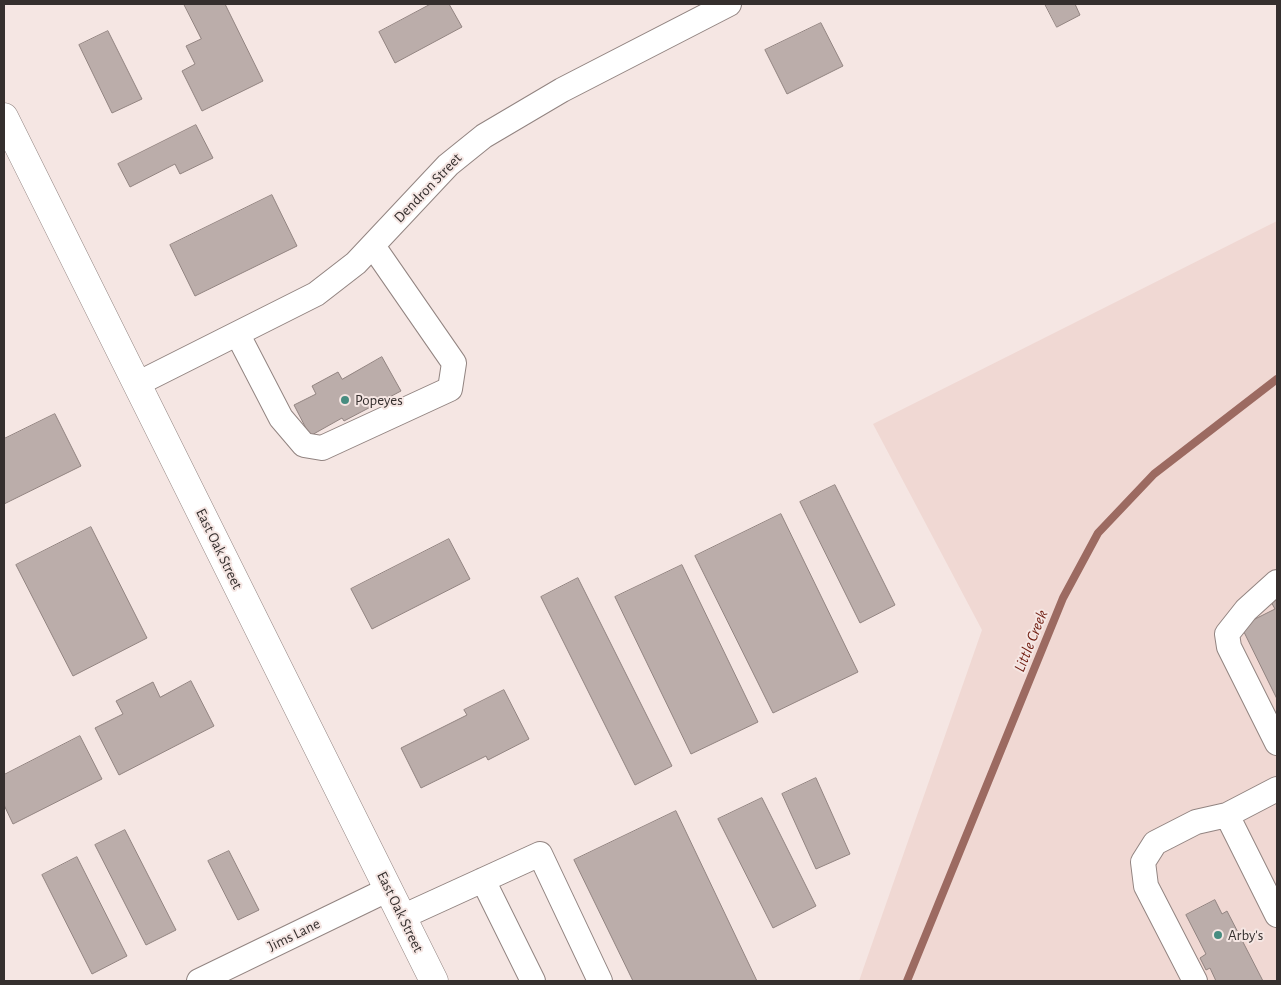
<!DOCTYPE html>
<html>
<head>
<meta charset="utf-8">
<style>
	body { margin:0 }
	#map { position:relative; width:1281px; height:985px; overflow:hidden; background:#f5e6e3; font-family:"Alegreya Sans",sans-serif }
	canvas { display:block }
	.frame { position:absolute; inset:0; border:5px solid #352f2e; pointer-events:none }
</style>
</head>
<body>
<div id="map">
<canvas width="1281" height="985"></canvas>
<div class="frame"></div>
</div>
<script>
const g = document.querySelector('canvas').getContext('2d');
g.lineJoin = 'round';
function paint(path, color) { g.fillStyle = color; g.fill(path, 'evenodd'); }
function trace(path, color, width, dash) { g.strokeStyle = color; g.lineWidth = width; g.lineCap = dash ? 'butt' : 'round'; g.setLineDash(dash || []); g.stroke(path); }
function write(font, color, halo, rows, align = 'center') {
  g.font = font + ' "Alegreya Sans",sans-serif'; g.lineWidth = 4; g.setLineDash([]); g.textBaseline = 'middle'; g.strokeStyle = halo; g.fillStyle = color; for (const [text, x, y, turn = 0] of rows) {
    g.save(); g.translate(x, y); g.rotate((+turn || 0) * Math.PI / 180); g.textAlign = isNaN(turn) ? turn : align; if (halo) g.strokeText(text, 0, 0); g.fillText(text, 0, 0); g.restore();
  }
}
paint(new Path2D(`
	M1277,221V981H859L982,630L873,424Z`), '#f0d8d3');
trace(new Path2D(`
	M907,981L1063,598L1098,533L1154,474L1277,379`), '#9c6a61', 8);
const building = new Path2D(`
	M184,4H225L263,81L202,111L182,71L195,64L186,46L201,39Z
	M431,4H449L462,27L395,63L379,32Z
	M1045,4H1075L1080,15L1057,27Z
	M821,23L843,66L787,94L765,50Z
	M108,31L142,99L112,113L79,45Z
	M196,125L213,158L180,174L175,164L130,187L118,164Z
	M272,195L297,246L195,296L170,245Z
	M382,357L401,391L344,421L342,418L310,436L294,405L316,394L312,386L338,372L342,379Z
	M55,414L81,466L4,504V439Z
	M835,485L895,605L860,623L800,502Z
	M781,514L858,672L773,713L695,556Z
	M91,527L147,638L73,676L16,565Z
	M449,539L470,579L372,629L351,589Z
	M682,565L758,722L691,754L615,597Z
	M578,578L672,766L635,785L541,597Z
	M1277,594V699L1241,626L1275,609L1269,598Z
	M191,681L214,726L119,775L95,728L123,714L116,701L153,682L160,697Z
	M504,690L529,739L488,760L486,756L421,788L401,748L467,715L464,710Z
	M80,736L102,779L13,824L4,805V775Z
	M816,778L850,854L816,869L782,794Z
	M762,798L816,906L773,928L718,819Z
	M676,811L757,981H633L574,860Z
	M125,830L176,930L146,945L95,845Z
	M229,851L259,910L238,920L208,861Z
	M77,857L127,956L92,974L42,875Z
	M1215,900L1222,914L1227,911L1263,981H1216L1210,968L1206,970L1200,958L1206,954L1186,915Z`);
paint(building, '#bbadaa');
trace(building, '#928481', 1);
const minor = new Path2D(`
	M238,335L281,418L304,445L322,448L450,389L454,363L373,246
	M137,384L316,294L356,263L448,165L484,136L562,90L729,4
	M1277,582L1246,610L1227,634L1229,647L1277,743
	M1227,815L1277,915
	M483,880L533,981
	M402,917L540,854L600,981
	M199,981L389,889
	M1195,981L1146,886L1143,862L1155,843L1196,822L1227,815L1277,789`);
const highway = new Path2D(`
	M4,117L434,981`);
trace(minor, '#928481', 26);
trace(highway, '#928481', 29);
trace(minor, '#fff', 24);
trace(highway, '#fff', 28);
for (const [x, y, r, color] of [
	[345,400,5,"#478c80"],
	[1218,935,5,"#478c80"]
]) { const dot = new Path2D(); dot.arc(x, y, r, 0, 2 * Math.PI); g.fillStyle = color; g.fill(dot); trace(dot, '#f5e6e3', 2); }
write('15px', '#352f2e', '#f5e6e3', [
	["Dendron Street",428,188,-46],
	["East Oak Street",219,549,64],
	["East Oak Street",400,912,64],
	["Jims Lane",294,935,-26]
]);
write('15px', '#352f2e', '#f5e6e3', [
	["Popeyes",355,400],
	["Arby's",1228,935]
], 'left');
write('italic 16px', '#732115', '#f5e6e3', [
	["Little Creek",1031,641,-68]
]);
</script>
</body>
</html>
